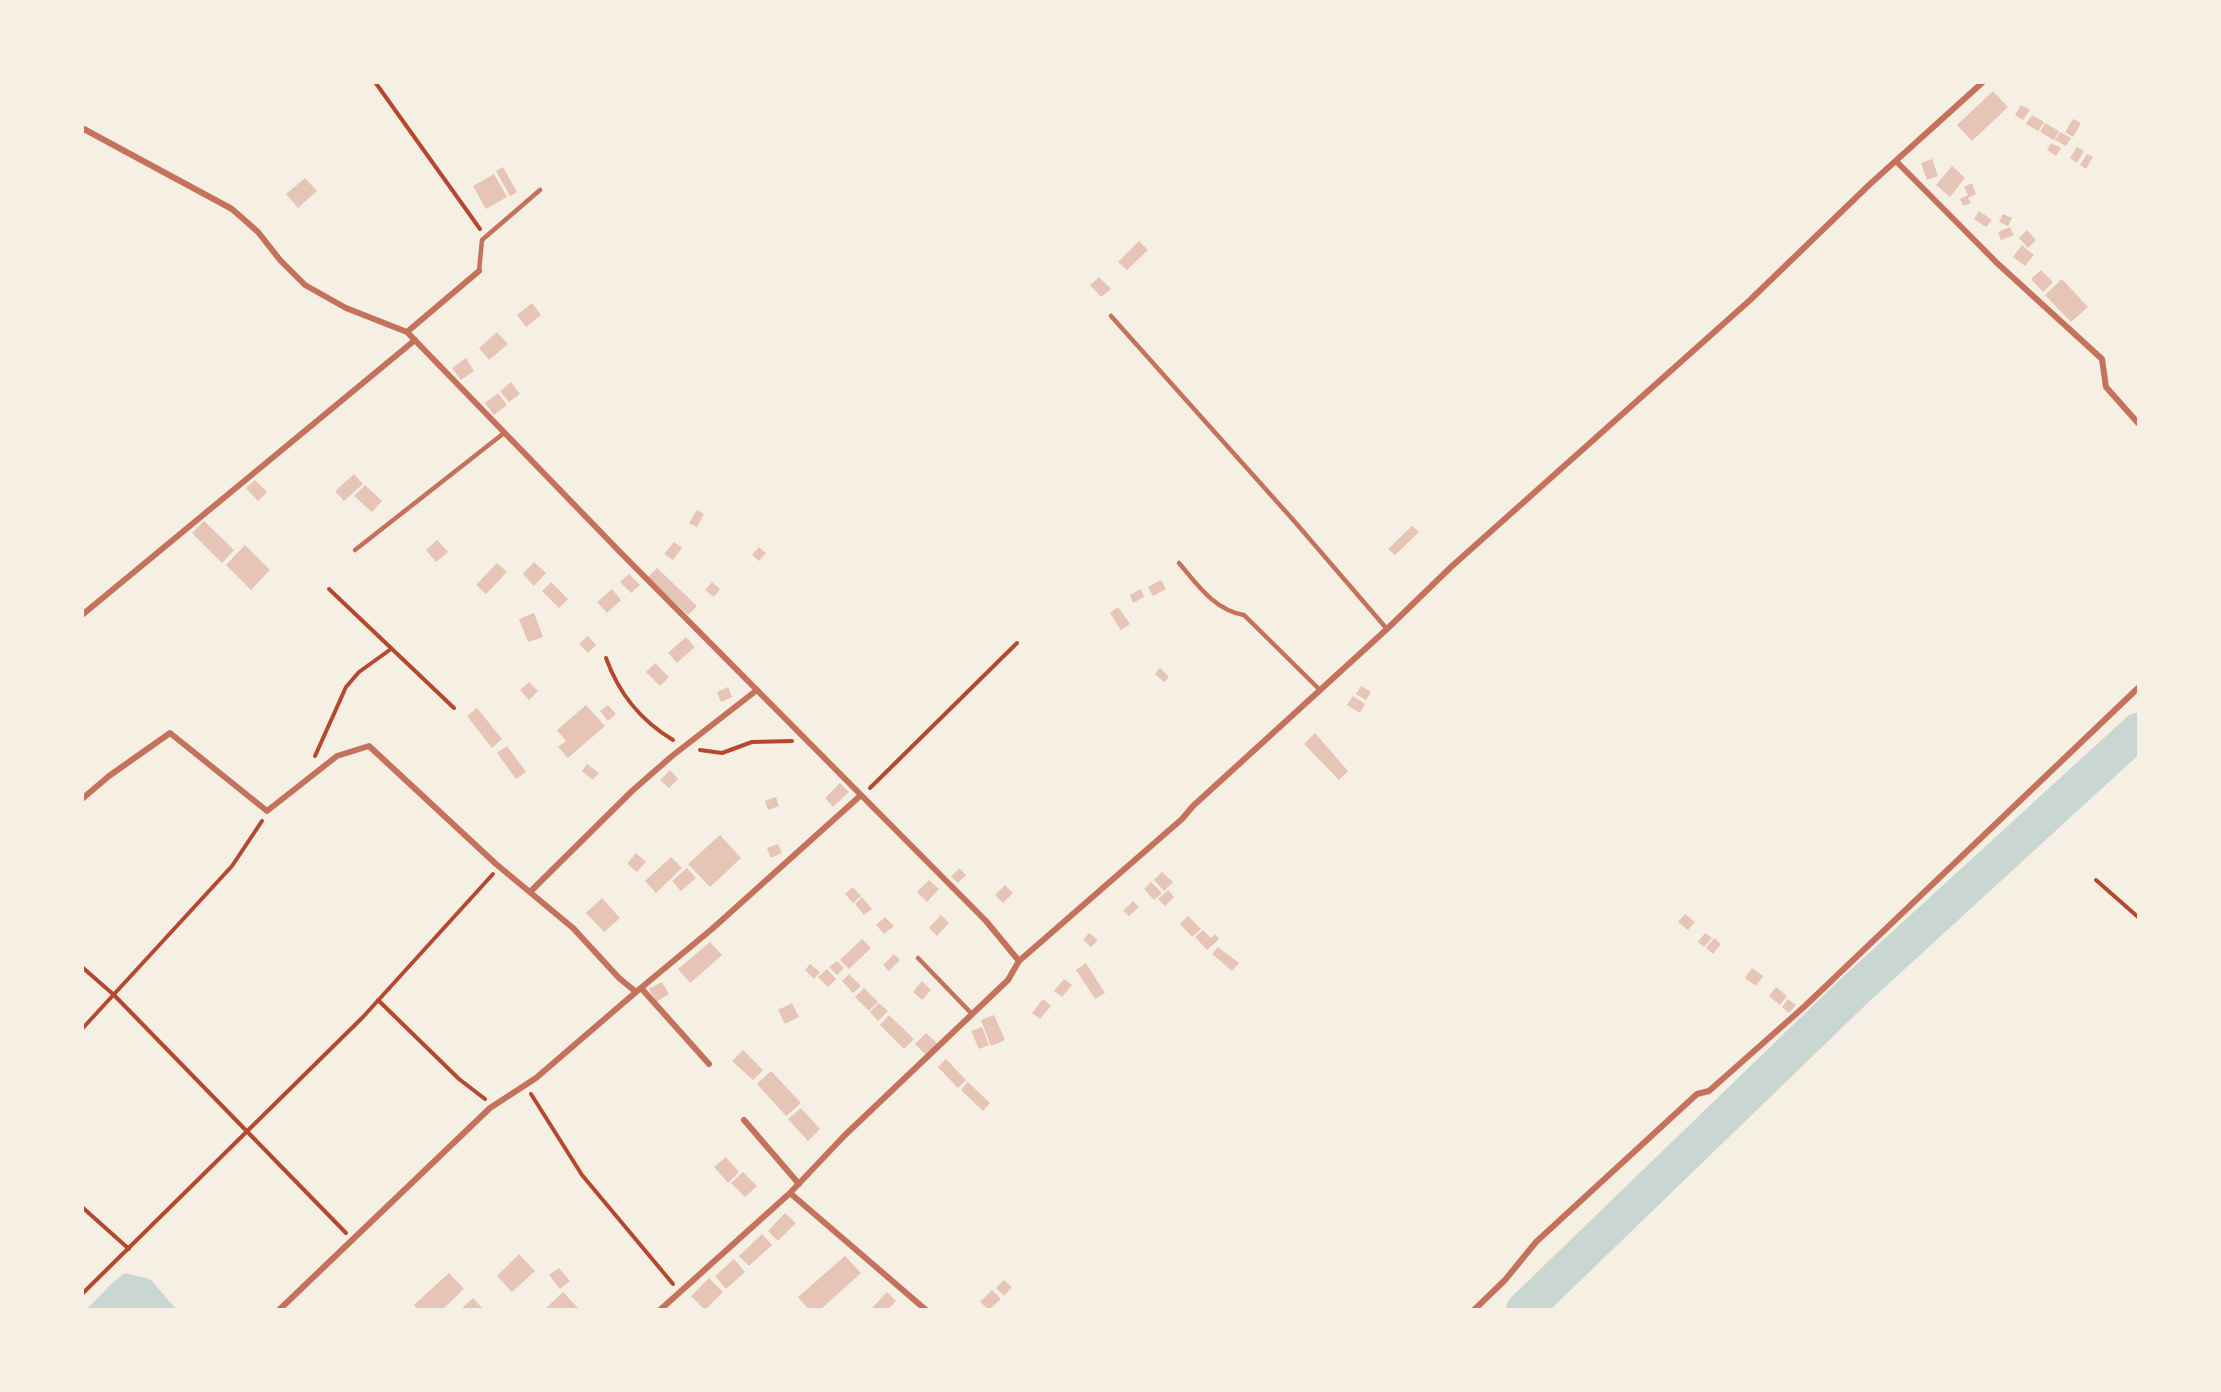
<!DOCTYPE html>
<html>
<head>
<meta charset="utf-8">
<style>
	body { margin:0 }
	#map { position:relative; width:2221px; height:1392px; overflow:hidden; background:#f6efe4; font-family:"Space Grotesk",sans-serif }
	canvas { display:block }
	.frame { position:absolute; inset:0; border:84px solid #f6efe4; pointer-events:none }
</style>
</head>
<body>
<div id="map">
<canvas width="2221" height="1392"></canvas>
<div class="frame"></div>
</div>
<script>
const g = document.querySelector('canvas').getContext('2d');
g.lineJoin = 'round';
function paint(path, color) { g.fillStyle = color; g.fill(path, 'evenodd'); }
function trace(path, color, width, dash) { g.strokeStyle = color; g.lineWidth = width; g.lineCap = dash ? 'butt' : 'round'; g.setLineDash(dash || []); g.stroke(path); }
paint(new Path2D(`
	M125,1273L150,1279L176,1309H87L111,1284Z`), '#c9d6d2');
trace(new Path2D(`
	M1524,1310L1853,992L2138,731`), '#c9d6d2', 36);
paint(new Path2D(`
	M1993,91L2008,107L1972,141L1957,125Z
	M2021,105L2030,110L2023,120L2015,115Z
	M2032,115L2044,122L2038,131L2026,124Z
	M2073,119L2081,123L2073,137L2065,132Z
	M2045,123L2059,131L2054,140L2040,132Z
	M2060,132L2071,138L2066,146L2055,140Z
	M2051,143L2061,148L2056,156L2047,150Z
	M2077,147L2084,151L2077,163L2070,158Z
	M2087,154L2093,157L2086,169L2080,165Z
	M1932,159L1938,176L1927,180L1921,163Z
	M1952,166L1965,178L1950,197L1936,185Z
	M503,167L517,192L510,196L496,171Z
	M494,174L507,197L486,209L473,186Z
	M305,178L317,191L298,208L286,194Z
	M1972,183L1976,194L1968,198L1971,203L1963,206L1960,199L1968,195L1964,187Z
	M1979,211L1992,220L1986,227L1974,219Z
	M2003,214L2012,218L2008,226L1999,222Z
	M2010,227L2014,235L2001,240L1998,232Z
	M2027,230L2036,240L2028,248L2019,238Z
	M1139,241L1148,250L1127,270L1118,262Z
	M2022,245L2034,255L2025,266L2013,257Z
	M2041,270L2053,282L2043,292L2031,279Z
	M1099,277L1111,289L1101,297L1090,285Z
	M2062,279L2088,307L2071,322L2045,295Z
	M532,303L541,315L526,327L517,315Z
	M497,332L508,344L489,360L479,348Z
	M466,358L474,371L461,380L452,368Z
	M511,382L520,394L509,402L500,391Z
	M498,393L507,405L494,415L485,403Z
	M354,474L363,484L344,501L335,491Z
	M255,480L267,492L258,501L246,488Z
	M365,485L382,501L372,512L354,496Z
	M697,510L704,514L697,527L689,523Z
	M204,521L234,550L222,563L192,533Z
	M1412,526L1419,532L1395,555L1388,549Z
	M437,540L448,552L436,562L426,550Z
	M674,542L682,548L673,560L664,554Z
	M245,545L270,570L251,590L226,565Z
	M759,547L766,553L759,561L752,555Z
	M534,562L546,573L534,586L523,574Z
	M497,563L507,572L486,594L476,585Z
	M657,568L697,606L688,615L648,577Z
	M629,574L640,585L631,593L620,582Z
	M1161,580L1166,589L1153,596L1148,587Z
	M551,582L568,599L559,608L542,591Z
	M712,582L720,589L714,597L705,590Z
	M612,589L621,600L607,613L597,602Z
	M1141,589L1144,597L1133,603L1130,595Z
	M1118,607L1130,624L1121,630L1110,613Z
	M534,613L543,637L528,642L519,619Z
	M588,636L596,645L588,653L579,644Z
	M686,637L695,647L677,663L668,653Z
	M655,663L669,677L660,686L646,672Z
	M1160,668L1169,677L1164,682L1155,674Z
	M529,682L538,691L529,700L520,690Z
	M1361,686L1371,692L1366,700L1356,694Z
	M728,687L732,697L721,702L717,692Z
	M1353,696L1365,704L1360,713L1347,705Z
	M586,705L605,726L568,758L558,747L566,741L557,730Z
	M608,705L616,714L608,721L600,711Z
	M477,708L502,739L492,748L467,716Z
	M1315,733L1348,771L1339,780L1304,744Z
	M507,746L526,772L516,779L497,753Z
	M587,764L599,773L593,780L582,771Z
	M670,770L678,779L669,788L660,780Z
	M840,783L849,792L833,807L825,798Z
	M776,797L779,806L768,810L765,801Z
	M720,835L741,858L710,887L688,864Z
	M778,844L782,853L771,858L767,848Z
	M636,853L646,862L637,872L627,864Z
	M671,857L682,868L656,893L645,881Z
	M687,868L696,878L681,891L672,881Z
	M959,868L966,875L958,883L951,877Z
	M1162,872L1173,882L1164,891L1154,880Z
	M929,880L939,889L927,902L917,892Z
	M1151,882L1162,893L1154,900L1144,889Z
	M1005,885L1013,893L1003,903L995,895Z
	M853,887L861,896L853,903L845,894Z
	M1168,890L1174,897L1165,906L1158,899Z
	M862,897L872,909L864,915L855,904Z
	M602,898L620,918L604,932L586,913Z
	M1133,901L1139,907L1129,916L1123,911Z
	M1685,914L1695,922L1688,930L1678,922Z
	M941,915L949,923L937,936L929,928Z
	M1188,916L1201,929L1192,937L1180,924Z
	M885,917L894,926L884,934L876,925Z
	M1203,930L1211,938L1215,934L1219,939L1207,950L1195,937Z
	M1089,933L1098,940L1091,947L1083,940Z
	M1705,933L1712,938L1704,947L1698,942Z
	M1714,938L1721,944L1713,954L1706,948Z
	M862,939L871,948L849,969L840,960Z
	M710,942L722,955L690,983L678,969Z
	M1218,947L1239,963L1232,971L1212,954Z
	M894,954L900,960L889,971L883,965Z
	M837,961L844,968L837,975L829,967Z
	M1086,963L1105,993L1095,999L1076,970Z
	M810,964L820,972L814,979L805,970Z
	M1752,968L1763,976L1756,986L1745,978Z
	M827,969L836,979L828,987L818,977Z
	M849,974L861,986L853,993L842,981Z
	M1064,979L1072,985L1062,997L1054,991Z
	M922,981L931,990L922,1000L913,992Z
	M662,982L669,994L656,1002L649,989Z
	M1776,987L1787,996L1780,1005L1769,996Z
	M864,988L878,1002L869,1011L855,997Z
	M1043,999L1051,1006L1040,1019L1032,1013Z
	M1788,999L1796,1005L1789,1013L1782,1007Z
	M792,1003L799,1017L785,1024L778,1010Z
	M879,1003L888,1011L878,1021L870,1012Z
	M889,1015L914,1039L904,1049L880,1025Z
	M994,1015L1005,1040L991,1046L981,1020Z
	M982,1027L989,1045L979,1049L971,1031Z
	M926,1033L937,1043L926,1055L915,1044Z
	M743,1050L763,1070L753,1080L732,1061Z
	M946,1059L966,1080L958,1088L938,1067Z
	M771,1071L801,1103L786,1116L757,1084Z
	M968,1082L990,1103L983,1111L961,1090Z
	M801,1108L820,1129L808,1141L788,1119Z
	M726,1157L739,1172L728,1183L714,1167Z
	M743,1172L757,1186L745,1197L731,1183Z
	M785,1213L796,1223L778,1241L768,1231Z
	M762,1234L772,1245L749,1266L739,1256Z
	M519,1254L535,1271L512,1292L497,1276Z
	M845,1256L861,1273L820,1310H809L798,1297Z
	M734,1259L745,1272L726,1289L715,1276Z
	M559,1268L570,1281L560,1289L549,1275Z
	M449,1273L464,1289L442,1310H418L414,1305Z
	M709,1278L723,1292L705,1310L691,1296Z
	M1004,1280L1012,1287L1004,1296L996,1288Z
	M992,1290L1001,1299L989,1310L980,1302Z
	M563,1292L578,1308L577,1310H544Z
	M887,1292L896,1301L887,1310H870Z
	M473,1298L484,1310H460Z`), '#e6c5b7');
trace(new Path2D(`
	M375,82L480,229
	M329,589L454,708
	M606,658C619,694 640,720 673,740
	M700,750L722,753L752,742L792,741
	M315,756L346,687L359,672L391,649
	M870,788L1017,643
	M2096,880L2138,917
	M82,967L114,995L346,1233
	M378,1000L459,1079L485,1099
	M82,1029L232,866L262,821
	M531,1094L582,1175L673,1284
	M82,1207L129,1249
	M82,1294L363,1017L493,874`), '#b5482f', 4);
trace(new Path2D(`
	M479,271L482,240L540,190
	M1111,316L1295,522L1387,629
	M355,550L504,433
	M1179,563C1197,584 1214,610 1244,615L1320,690
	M918,958L972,1014`), '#c5725c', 4.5);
trace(new Path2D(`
	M82,128L232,209L258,232L280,260L305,285L346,308L407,332
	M1896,161L1997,263L2102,359L2106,387L2138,423
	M479,271L407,332L621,553L986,921L1019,961
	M82,615L415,340
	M82,799L109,776L170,733L267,811L337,756L369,746L496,864L573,928L619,978L636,992L712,929L860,796
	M530,892L632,791L672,756L757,690
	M641,988L709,1064
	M744,1120L799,1184
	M790,1193L926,1310
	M279,1310L490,1108L536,1078L636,992
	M660,1310L790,1193L844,1136L1008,980L1019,961L1182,819L1193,806L1387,629L1451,567L1749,301L1869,185L1983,82
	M1474,1310L1505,1280L1536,1242L1697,1094L1709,1091L1805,1006L2138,688`), '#c5725c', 6);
</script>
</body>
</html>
